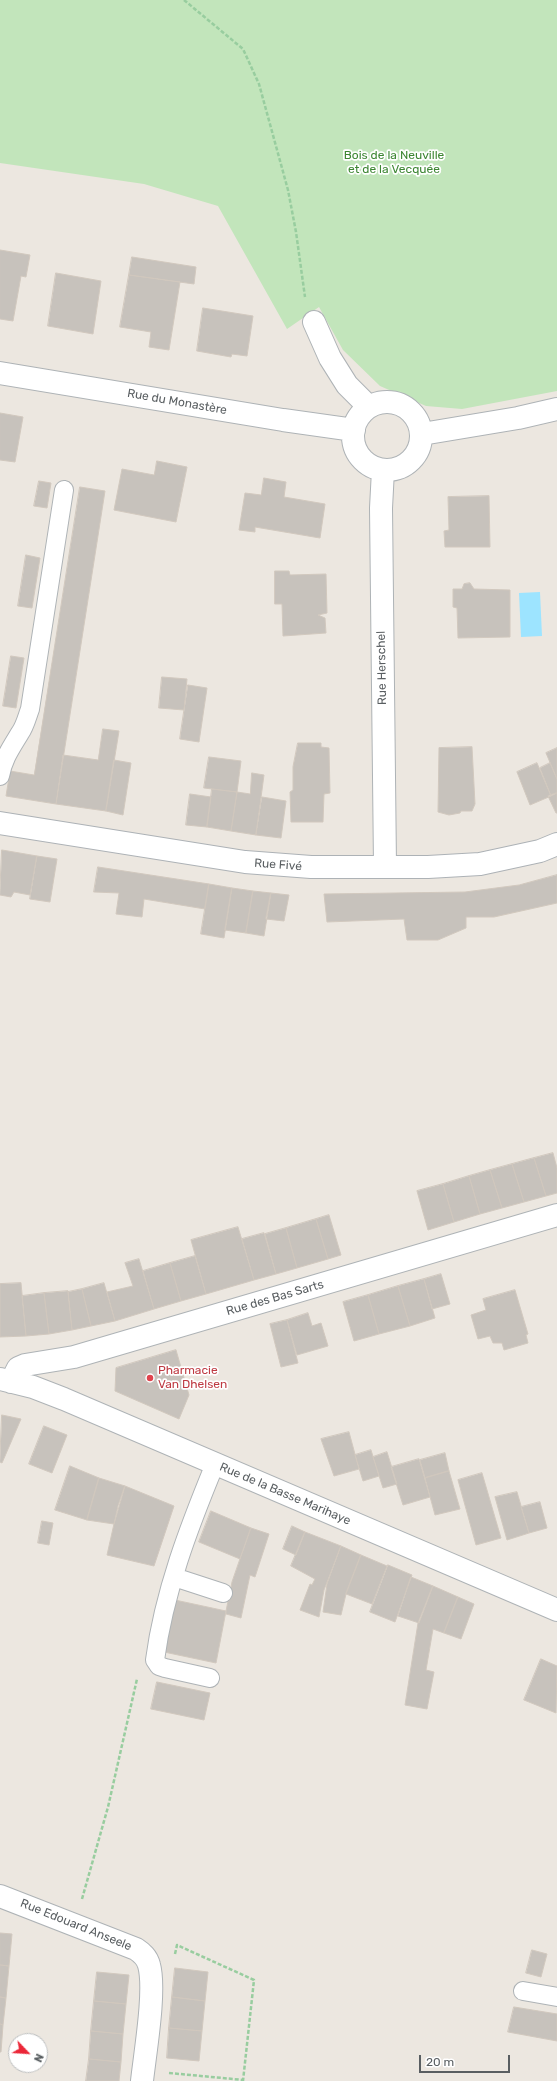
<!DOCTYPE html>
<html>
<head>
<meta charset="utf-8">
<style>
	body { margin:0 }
	#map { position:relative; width:557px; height:2081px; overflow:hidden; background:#ece7e0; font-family:Rubik,sans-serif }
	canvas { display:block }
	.north { position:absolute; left:8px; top:2033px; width:40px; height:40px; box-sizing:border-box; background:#fff; border:1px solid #bdbfc0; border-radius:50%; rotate:115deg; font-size:11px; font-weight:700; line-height:16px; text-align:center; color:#595e61 }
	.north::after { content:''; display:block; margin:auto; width:14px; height:18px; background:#eb2738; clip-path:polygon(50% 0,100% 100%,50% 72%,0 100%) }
	.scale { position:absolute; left:419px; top:2055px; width:91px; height:18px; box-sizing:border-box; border:2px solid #595e61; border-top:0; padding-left:5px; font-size:12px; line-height:14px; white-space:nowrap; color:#595e61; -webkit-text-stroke:3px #fff; paint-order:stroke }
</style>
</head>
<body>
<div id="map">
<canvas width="557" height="2081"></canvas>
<div class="north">N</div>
<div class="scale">20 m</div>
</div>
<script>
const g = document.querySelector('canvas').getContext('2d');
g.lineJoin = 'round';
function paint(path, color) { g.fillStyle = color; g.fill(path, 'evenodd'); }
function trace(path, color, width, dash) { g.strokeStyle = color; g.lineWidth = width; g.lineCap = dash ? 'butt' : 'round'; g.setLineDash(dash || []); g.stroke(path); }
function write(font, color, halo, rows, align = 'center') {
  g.font = font + ' Rubik,sans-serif'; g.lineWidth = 3.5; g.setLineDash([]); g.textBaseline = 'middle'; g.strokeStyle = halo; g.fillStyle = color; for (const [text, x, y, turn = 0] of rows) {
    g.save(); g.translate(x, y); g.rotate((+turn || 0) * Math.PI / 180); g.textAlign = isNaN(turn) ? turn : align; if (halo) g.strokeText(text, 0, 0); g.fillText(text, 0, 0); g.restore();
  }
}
paint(new Path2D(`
	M0,0H557V391L462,409L426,406L380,386L343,350L319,307L287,329L218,206L144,184L0,163Z`), '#c2e5bb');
paint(new Path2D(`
	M540,592L542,636L521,637L519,593Z`), '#9de4ff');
const building = new Path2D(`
	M0,250L30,255L26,277L21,276L13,321L0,319Z
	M132,257L196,267L194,284L129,275Z
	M56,273L101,281L93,334L48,326Z
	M129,275L180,282L169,350L149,347L151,332L120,327Z
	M203,308L253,316L247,356L232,354L231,357L197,351Z
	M0,413L23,417L15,462L0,460Z
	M157,461L187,467L176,522L114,510L122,469L154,475Z
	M264,478L286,482L284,497L325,504L320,538L255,527V532L239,530L245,493L261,495Z
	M39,481L51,483L47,508L34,506Z
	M80,487L105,491L56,804L6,796L10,771L34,775Z
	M489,496L490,547H445L444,531L449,530L448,497Z
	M26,555L40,558L32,608L18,606Z
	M275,571H289L290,575L326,574L327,613L318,615L325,618L326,633L283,636L282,604H275Z
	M470,583L474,589L510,590V637L458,638L457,608L453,607V589H462L464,584Z
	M11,656L24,658L16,708L3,706Z
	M162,677L187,679L184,710L159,708Z
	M188,685L207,688L199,742L180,739Z
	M103,729L119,731L106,811L56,804L63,755L98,760Z
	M298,743H321V747L329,748L330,793L324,794L323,822H291L290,792L293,790V767Z
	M472,747L475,804L472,811H461L460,813L449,815L438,812L439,748Z
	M557,748V779L546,753Z
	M209,757L241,761L237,792L204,788Z
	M114,760L131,763L123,815L106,811Z
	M537,763L551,796L530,805L517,772Z
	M550,763L557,779V793L551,796L540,768Z
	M252,773L264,775L256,835L231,831L237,792L250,794Z
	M212,789L237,792L231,831L207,827Z
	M557,793V813H556L548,796Z
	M190,794L211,797L207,827L186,825Z
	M262,797L286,801L281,838L256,835Z
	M2,850L37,856L30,895L14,892L11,897L0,895Z
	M37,856L57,859L50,902L30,899Z
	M98,867L209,884L205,909L144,899L142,917L116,914L119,893L94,892Z
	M557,875V903L494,917H466V928L438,940H407L404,919L327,922L324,894L465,892L519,885Z
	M209,884L232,888L224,938L201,934Z
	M232,888L253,891L246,933L225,930Z
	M253,891L271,893L264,936L246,933Z
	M271,893L289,895L284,921L266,919Z
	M553,1153L557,1168V1193L546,1196L534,1158Z
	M534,1158L546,1196L524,1202L512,1164Z
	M512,1164L524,1202L502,1208L490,1170Z
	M490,1170L502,1208L480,1214L469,1176Z
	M469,1176L480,1214L454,1222L443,1184Z
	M443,1184L454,1222L428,1230L417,1191Z
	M329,1215L341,1255L328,1259L316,1219Z
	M316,1219L328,1259L297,1268L286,1228Z
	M238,1227L254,1280L206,1294L191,1240Z
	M286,1228L297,1268L276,1274L265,1234Z
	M264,1233L276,1274L254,1280L242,1239Z
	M195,1256L206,1294L181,1301L170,1263Z
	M139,1259L154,1309L115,1321L107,1292L133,1286L125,1263Z
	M170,1263L181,1301L154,1309L143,1271Z
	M441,1274L450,1304L432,1309L424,1279Z
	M424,1279L435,1318L410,1326L398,1286Z
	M21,1283L26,1336L0,1337V1284Z
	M104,1283L115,1321L91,1326L82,1289Z
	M398,1286L410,1326L379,1334L368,1295Z
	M82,1289L91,1326L72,1330L68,1292Z
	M515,1290L528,1334L526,1335L528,1343L504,1350L502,1343H493L490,1336L478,1339L471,1315L486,1310L483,1299Z
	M68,1291L72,1330L49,1334L44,1293Z
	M44,1293L49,1334L26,1336L22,1296Z
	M368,1295L379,1334L354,1341L343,1302Z
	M308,1313L312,1326L321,1323L328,1346L297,1355L287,1320Z
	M287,1320L298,1363L281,1367L270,1324Z
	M176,1350L189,1395L179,1419L115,1391L116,1368Z
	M2,1415L21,1419L2,1463L0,1462Z
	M44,1426L67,1435L52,1473L29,1464Z
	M349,1432L359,1469L334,1476L321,1439Z
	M371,1450L379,1476L363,1481L355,1455Z
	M387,1452L397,1484L383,1488L373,1457Z
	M445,1453L449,1471L425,1478L420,1460Z
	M419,1459L430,1497L403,1505L391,1467Z
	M70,1466L99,1478L87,1520L55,1510Z
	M449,1471L460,1509L435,1515L425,1478Z
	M482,1473L501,1538L476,1545L458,1480Z
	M99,1478L125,1486L114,1524L87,1520Z
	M125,1486L174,1506L154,1566L107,1555L118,1506Z
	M517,1492L529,1533L507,1540L495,1497Z
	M540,1502L547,1528L529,1533L521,1507Z
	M211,1511L251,1528L240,1559L199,1542Z
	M42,1521L53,1523L49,1545L38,1543Z
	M292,1526L305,1532L296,1555L283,1549Z
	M251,1528L269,1534L255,1577L250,1575L241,1618L226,1614V1611L232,1582Z
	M305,1532L341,1546L324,1590L319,1617L300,1610L310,1584L312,1585L315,1579L291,1566Z
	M341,1546L361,1555L346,1594L341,1615L323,1612L327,1584Z
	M361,1555L387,1566L372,1604L346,1594Z
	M388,1565L412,1575L395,1622L370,1612Z
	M411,1577L433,1586L419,1623L398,1616Z
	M433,1586L458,1597L444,1633L433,1629L426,1670L434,1672L427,1709L405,1705L418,1623Z
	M458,1597L474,1604L461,1639L444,1633Z
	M175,1600L226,1611L216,1663L164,1652Z
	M541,1659L557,1666L556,1713L524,1700Z
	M157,1682L210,1693L204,1720L151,1709Z
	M0,1933L12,1934L9,1966L0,1965Z
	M532,1950L547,1954L541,1977L526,1973Z
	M0,1965L9,1966L6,1998L0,1997Z
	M175,1968L208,1972L205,2001L172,1997Z
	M97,1972L129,1975L126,2004L94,2001Z
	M0,1997L6,1998L3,2025L0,2024Z
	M172,1997L205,2001L202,2031L169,2028Z
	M94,2001L126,2004L123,2034L91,2031Z
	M514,2007L557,2014V2041L508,2032Z
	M0,2024L3,2025L1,2052H0Z
	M169,2028L202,2031L199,2061L167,2058Z
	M91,2031L123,2034L121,2062L89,2059Z
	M89,2059L121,2062L119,2081H86Z`);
paint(building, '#c7c2bc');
trace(building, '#d1c8be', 1);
const lane = new Path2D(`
	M0,776C3,759 11,748 20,733C25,726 27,717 30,709L64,490
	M174,1577L223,1593
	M210,1678L165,1668L159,1666L155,1660C164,1592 189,1527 215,1464
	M523,1991L557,1997`);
const street = new Path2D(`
	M314,322L330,358L347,385L369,407
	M0,373L283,420L354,430
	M353 436a34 34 0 1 1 68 0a34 34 0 1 1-68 0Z
	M422,434L518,418L557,409
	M383,470L381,508L385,866
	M0,1379L33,1387L64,1399L557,1610
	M11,1382L18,1368L25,1365L74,1357L557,1215
	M0,1896L136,1949C142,1953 147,1957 149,1965C156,1990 145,2053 142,2081`);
const secondary = new Path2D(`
	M0,823L245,862L311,867H428L480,864L540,851L557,844`);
trace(lane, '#aeb3b6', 20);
trace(street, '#aeb3b6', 24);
trace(secondary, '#adb2b6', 24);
trace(new Path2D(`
	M184,0L243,49L259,84L288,190L296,232L305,297
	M82,1899L108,1807L137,1679
	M175,1954L177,1945L254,1980L243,2081
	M169,2073L244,2080`), '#98cd9f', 2.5, [4, 2]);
trace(lane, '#fff', 18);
trace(street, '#fff', 22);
trace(secondary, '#fff', 22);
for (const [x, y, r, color] of [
	[150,1378,4,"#e0444e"]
]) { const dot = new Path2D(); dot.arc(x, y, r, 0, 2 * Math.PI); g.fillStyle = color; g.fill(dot); trace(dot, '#fff', 1.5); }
write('12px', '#3d8633', '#fff', [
	["Bois de la Neuville",394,156],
	["et de la Vecquée",394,170]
]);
write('12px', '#595e61', '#fff', [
	["Rue du Monastère",177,402,10],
	["Rue Herschel",382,668,-91],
	["Rue Fivé",278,865,4],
	["Rue des Bas Sarts",275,1298,-16],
	["Rue de la Basse Marihaye",285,1494,23],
	["Rue Edouard Anseele",76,1925,22]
]);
write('12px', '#be3a42', '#fff', [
	["Pharmacie",158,1371],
	["Van Dhelsen",158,1385]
], 'left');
</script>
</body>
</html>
